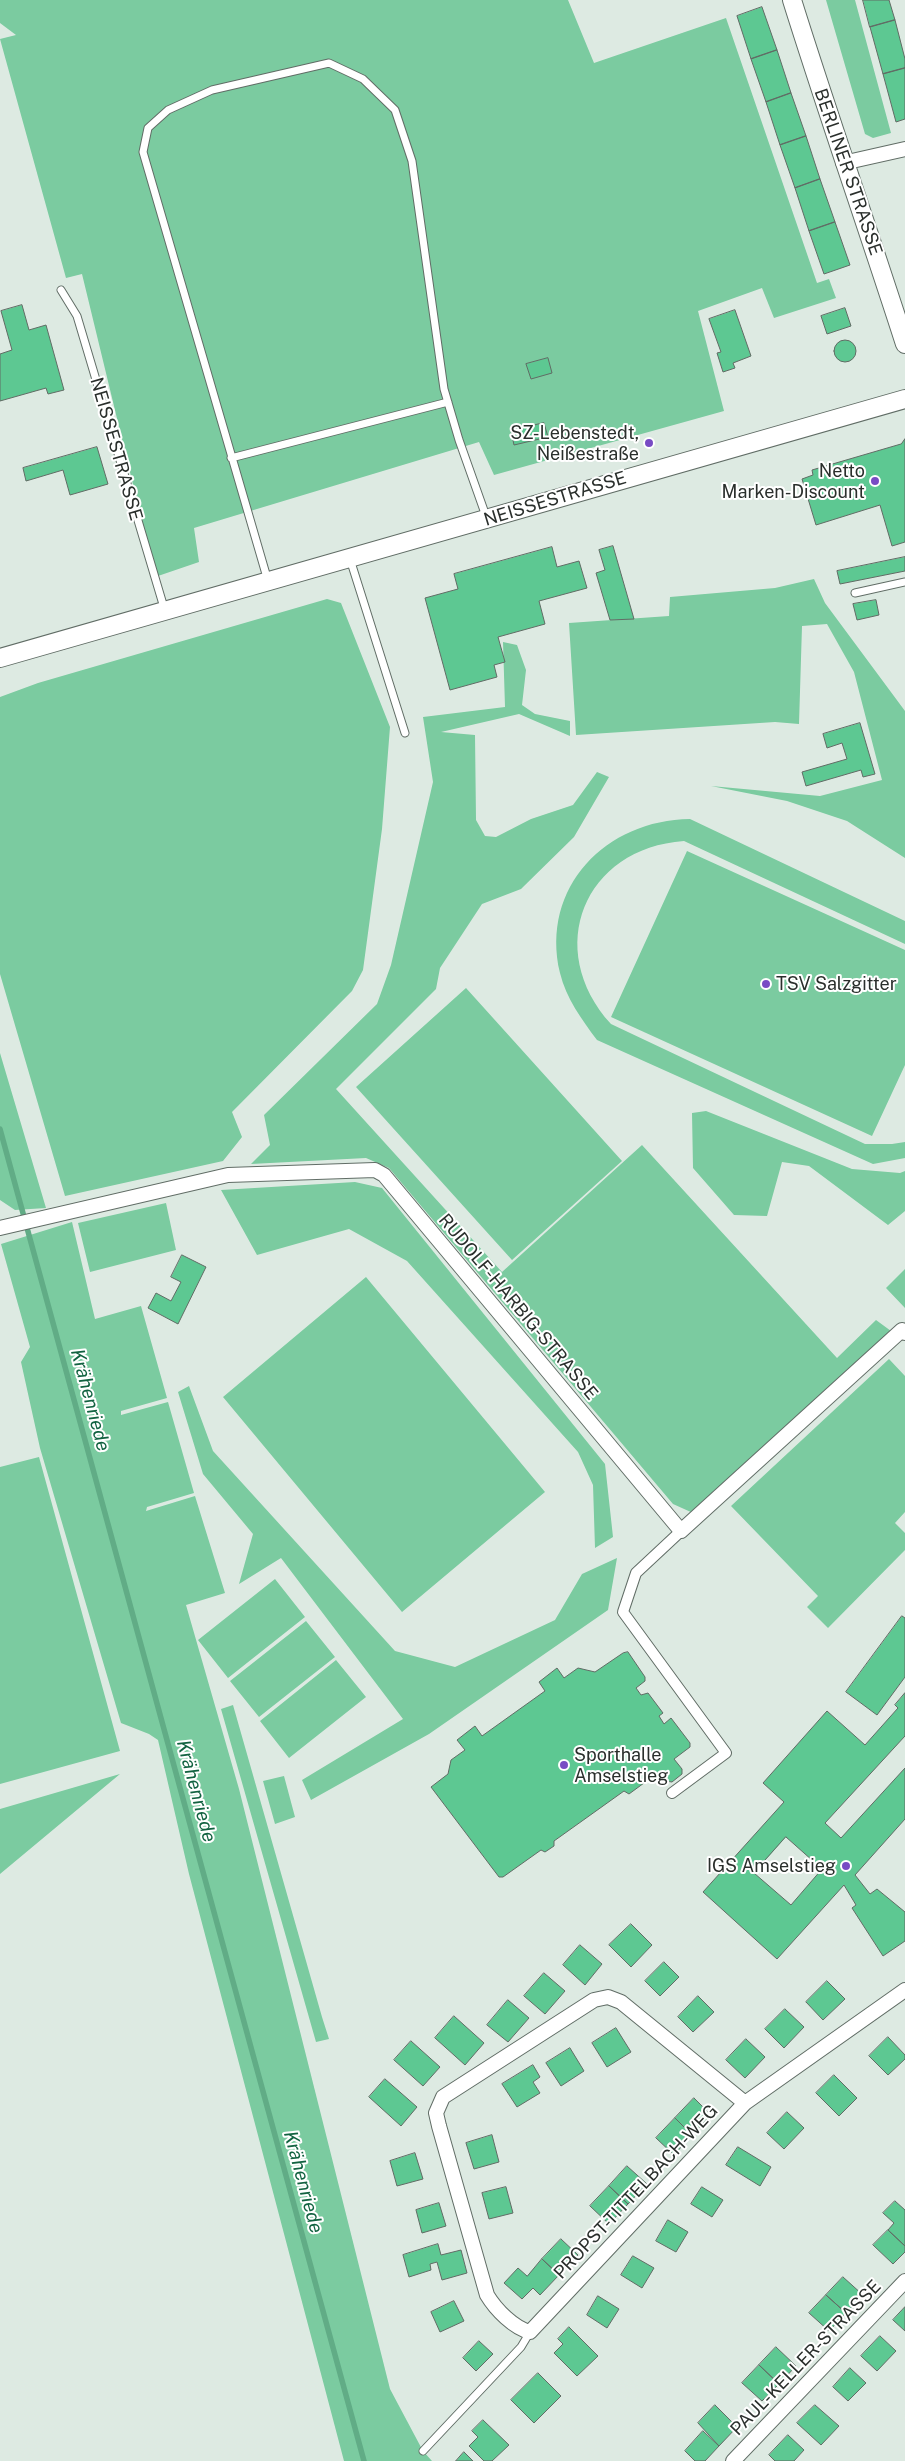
<!DOCTYPE html>
<html>
<head>
<meta charset="utf-8">
<style>
	body { margin:0 }
	canvas { display:block; background:#ddeae2 }
</style>
</head>
<body>
<canvas width="905" height="2461"></canvas>
<script>
const g = document.querySelector('canvas').getContext('2d');
g.lineJoin = 'round';
function paint(path, color) { g.fillStyle = color; g.fill(path, 'evenodd'); }
function trace(path, color, width, dash) { g.strokeStyle = color; g.lineWidth = width; g.lineCap = dash ? 'butt' : 'round'; g.setLineDash(dash || []); g.stroke(path); }
function write(font, color, halo, rows, align = 'center') {
  g.font = font + ' "Public Sans",sans-serif'; g.lineWidth = 4; g.setLineDash([]); g.textBaseline = 'middle'; g.strokeStyle = halo; g.fillStyle = color; for (const [text, x, y, turn = 0] of rows) {
    g.save(); g.translate(x, y); g.rotate((+turn || 0) * Math.PI / 180); g.textAlign = isNaN(turn) ? turn : align; if (halo) g.strokeText(text, 0, 0); g.fillText(text, 0, 0); g.restore();
  }
}
paint(new Path2D(`
	M0,0H568L594,63L726,18L817,283L829,279L836,298L774,318L762,288L698,311L724,411L494,475L479,442L194,528L199,562L158,576L145,534L82,274L66,278L0,39L16,35L0,23Z
	M826,0H855L891,133L873,138L865,134Z
	M814,579L825,603L905,711V858L847,821L787,801L711,786L820,796L882,780L854,672L827,624L802,626L799,724L775,722L576,735L569,623L669,616L670,597L775,588Z
	M327,599L341,603L390,727L382,829L363,970L352,991L232,1112L242,1137L223,1161L65,1196L0,974V697L38,683Z
	M503,642L517,645L526,670L522,705L535,714L570,721V736L519,714L441,732L475,735L476,820L485,836L496,837L531,819L573,805L597,772L609,777L574,837L521,889L482,904L440,968L436,989L336,1089L502,1272L642,1145L837,1358L876,1320L891,1331L693,1513L673,1504L389,1168L366,1158L251,1164L270,1145L264,1115L377,1004L391,965L433,782L423,717L505,707Z
	M690,819L905,921V944L684,841C584,848 543,949 611,1024L865,1144H892L905,1142V1158L873,1164L597,1040C582,1020 566,998 560,973C540,887 606,820 690,819Z
	M687,851L905,950V1065L872,1136L611,1017Z
	M466,988L622,1161L512,1260L356,1087Z
	M0,1053L46,1208L15,1210L0,1200Z
	M706,1111L852,1169L900,1173L905,1171V1211L888,1225L809,1166L782,1162L767,1216L734,1215L693,1168L692,1113Z
	M355,1182L382,1188L605,1464L613,1537L595,1548L593,1485L578,1452L407,1261L349,1229L257,1255L221,1190Z
	M166,1203L176,1250L90,1272L78,1223Z
	M72,1222L95,1319L141,1306L167,1398L121,1411V1415L168,1402L194,1493L147,1507L146,1511L195,1496L225,1593L186,1605L239,1789L390,2389L423,2451L432,2461H344L189,1874L158,1740L149,1734L121,1723L40,1448L21,1362L30,1347L1,1244Z
	M905,1269V1308L886,1288Z
	M366,1277L545,1492L402,1612L223,1397Z
	M889,1359L905,1376V1512L895,1523L905,1533V1550L828,1628L807,1607L818,1596L731,1506Z
	M189,1386L213,1451L395,1651L455,1667L555,1620L582,1574L617,1558L608,1610L429,1734L311,1800L302,1780L403,1719L281,1558L239,1584L253,1534L203,1474L178,1392Z
	M39,1457L120,1751L0,1784V1467Z
	M275,1579L305,1617L228,1678L198,1640Z
	M306,1621L335,1657L259,1717L230,1681Z
	M336,1660L366,1697L289,1758L260,1721Z
	M233,1705L322,2017L329,2039L316,2042L221,1709Z
	M120,1774L0,1874V1809Z
	M284,1776L295,1817L275,1824L263,1781Z`), '#7bcba0');
trace(new Path2D(`
	M0,1129L364,2461`), '#61ac86', 5.5);
const building = new Path2D(`
	M863,0H889L895,20L870,27Z
	M762,7L777,50L751,59L737,16Z
	M895,20L905,59V68L883,74L870,27Z
	M777,50L791,93L766,102L751,59Z
	M905,68V119L896,122L883,74Z
	M791,93L806,136L780,145L766,102Z
	M806,136L820,179L795,188L780,145Z
	M820,179L835,222L809,231L795,188Z
	M835,222L850,265L824,274L809,231Z
	M22,305L29,330L46,325L64,390L48,394L46,388L0,401V354L12,350L1,311Z
	M845,308L851,326L827,334L821,316Z
	M735,310L751,356L733,363L735,368L723,372L717,353L721,352L709,319Z
	M834 351a11 11 0 1 1 22 0a11 11 0 1 1-22 0Z
	M548,358L552,373L531,379L526,364Z
	M544,423L548,437L514,445L511,431Z
	M905,439V542L892,546L880,505L816,525L802,479L813,475L812,470L901,444Z
	M97,447L108,484L70,495L63,470L26,481L23,468Z
	M613,546L634,619L610,620L596,573L605,570L599,550Z
	M552,547L557,567L579,561L587,588L539,601L545,624L498,637L505,662L494,665L497,677L450,690L425,598L458,589L454,574Z
	M905,557V571L840,584L837,571Z
	M876,600L879,615L857,620L853,604Z
	M860,723L875,774L863,777L861,770L806,786L802,772L847,759L842,743L827,748L823,734Z
	M182,1255L206,1267L178,1324L148,1308L156,1293L171,1301L181,1282L171,1277Z
	M902,1616L905,1618V1677L877,1715L846,1692Z
	M628,1652L645,1677V1681L636,1688L641,1695L648,1693L663,1713L659,1716L664,1724L671,1718L690,1743V1747L674,1759L682,1769V1774L672,1782L665,1781L659,1772L629,1794L624,1791L554,1841V1846L545,1852L541,1850L503,1877H499L431,1787L448,1774L451,1760L465,1750L457,1740L475,1726L482,1736L545,1691L539,1682L557,1668L564,1678L578,1668L595,1672L623,1653Z
	M905,1693V1736L825,1823L841,1838L905,1768V1819L855,1875L870,1894L877,1889L905,1912V1941L883,1956L852,1908L856,1905L844,1885L777,1959L703,1892L784,1802L763,1783L827,1711L865,1745L898,1708L895,1705ZM786,1837L822,1869L791,1905L754,1873Z
	M631,1924L652,1945L631,1967L609,1945Z
	M580,1945L602,1964L585,1985L563,1965Z
	M664,1962L679,1977L660,1996L645,1981Z
	M544,1973L565,1991L545,2014L524,1996Z
	M827,1981L845,1999L823,2020L806,2002Z
	M698,1996L714,2012L693,2032L678,2017Z
	M508,2000L529,2018L508,2042L487,2025Z
	M785,2009L804,2027L784,2048L765,2029Z
	M454,2016L484,2043L465,2065L435,2038Z
	M616,2028L631,2052L607,2067L592,2043Z
	M888,2037L905,2055V2059L888,2075L869,2056Z
	M746,2039L765,2057L745,2078L726,2060Z
	M411,2041L440,2067L423,2086L394,2060Z
	M570,2048L584,2071L561,2086L546,2063Z
	M533,2065L540,2077L533,2082L540,2093L517,2107L502,2084Z
	M834,2075L857,2098L839,2116L816,2093Z
	M385,2079L417,2107L401,2126L369,2097Z
	M694,2098L711,2115L692,2135L675,2118Z
	M787,2112L804,2128L784,2149L767,2133Z
	M675,2118L692,2135L674,2155L656,2138Z
	M492,2135L499,2162L474,2169L466,2143Z
	M738,2147L771,2167L760,2186L726,2165Z
	M415,2153L423,2179L397,2186L390,2161Z
	M627,2166L647,2184L628,2204L609,2186Z
	M609,2186L628,2204L609,2224L590,2206Z
	M506,2187L513,2213L489,2219L482,2193Z
	M702,2187L723,2200L712,2217L691,2204Z
	M895,2201L905,2210V2246L888,2230L894,2223L883,2213Z
	M439,2203L446,2226L422,2233L416,2210Z
	M668,2220L688,2232L676,2252L656,2241Z
	M888,2230L905,2246V2252L893,2264L873,2245Z
	M561,2239L578,2255L559,2275L542,2259Z
	M438,2244L441,2255L461,2250L467,2273L442,2280L437,2262L430,2264L431,2270L409,2277L403,2255Z
	M633,2256L654,2268L642,2288L621,2275Z
	M542,2259L559,2275L540,2295L533,2288L522,2299L504,2283L518,2268L527,2276Z
	M843,2277L863,2295L846,2313L826,2295Z
	M826,2295L846,2313L829,2331L809,2313Z
	M598,2296L619,2309L607,2328L587,2315Z
	M454,2301L464,2321L440,2332L431,2312Z
	M905,2307V2331L893,2320Z
	M569,2327L598,2356L577,2376L554,2353L563,2344L558,2339Z
	M880,2336L896,2351L877,2371L861,2356Z
	M479,2341L493,2354L476,2371L463,2358Z
	M776,2347L796,2366L779,2384L759,2365Z
	M759,2365L779,2384L762,2401L742,2383Z
	M850,2368L866,2383L848,2401L833,2387Z
	M538,2373L561,2396L534,2423L511,2400Z
	M715,2405L737,2427L719,2446L698,2423Z
	M815,2405L839,2426L821,2445L797,2423Z
	M483,2420L509,2445L492,2461H484L469,2446L478,2437L472,2431Z
	M703,2431L719,2446L705,2461H695L685,2451Z
	M788,2435L804,2450L794,2461H775L769,2455Z
	M464,2452L473,2461H456Z`);
paint(building, '#5dc892');
trace(building, '#616c65', 1);
const service = new Path2D(`
	M61,290L77,316L165,611
	M231,458L448,402
	M350,559L405,733
	M268,581L143,152L148,128L168,110L212,90L329,63L363,79L395,110L412,161L444,389L459,440L487,519
	M855,593L905,582
	M423,2451L521,2347L530,2332`);
const pedestrian = new Path2D(`
	M672,1793L726,1753L623,1612L636,1573L681,1531`);
const minor = new Path2D(`
	M843,163L905,149
	M0,1228L228,1175L375,1170L384,1175L681,1531L902,1330L905,1333
	M745,2103L621,2002L608,1997L594,2000L443,2097L436,2113L439,2126L487,2295C496,2310 514,2328 530,2332L745,2103L905,1990
	M733,2461L905,2281`);
const tertiary = new Path2D(`
	M792,0C828,115 868,229 905,344
	M0,658L905,399`);
trace(service, '#616d66', 9);
trace(pedestrian, '#616d66', 12);
trace(minor, '#616d66', 16);
trace(tertiary, '#616d66', 20);
trace(service, '#fff', 7);
trace(pedestrian, '#fff', 10);
trace(minor, '#fff', 14);
trace(tertiary, '#fff', 18);
for (const [x, y, r, color] of [
	[649,443,5,"#784bc4"],
	[875,481,5,"#784bc4"],
	[766,984,5,"#784bc4"],
	[564,1765,5,"#784bc4"],
	[846,1866,5,"#784bc4"]
]) { const dot = new Path2D(); dot.arc(x, y, r, 0, 2 * Math.PI); g.fillStyle = color; g.fill(dot); trace(dot, '#fff', 2); }
write('18px', '#2a2f2c', '#fff', [
	["BERLINER STRASSE",848,172,71],
	["NEISSESTRASSE",116,449,74],
	["NEISSESTRASSE",555,499,-17],
	["RUDOLF-HARBIG-STRASSE",518,1307,50],
	["PROPST-TITTELBACH-WEG",636,2192,-47],
	["PAUL-KELLER-STRASSE",806,2358,-46]
]);
write('18px', '#2a2f2c', '#fff', [
	["SZ-Lebenstedt,",639,433],
	["Neißestraße",639,454],
	["Netto",865,471],
	["Marken-Discount",865,492],
	["TSV Salzgitter",776,984,"left"],
	["Sporthalle",574,1755,"left"],
	["Amselstieg",574,1776,"left"],
	["IGS Amselstieg",836,1866]
], 'right');
write('italic 19px', '#116240', '#fff', [
	["Krähenriede",90,1400,75],
	["Krähenriede",196,1791,75],
	["Krähenriede",303,2182,75]
]);
</script>
</body>
</html>
